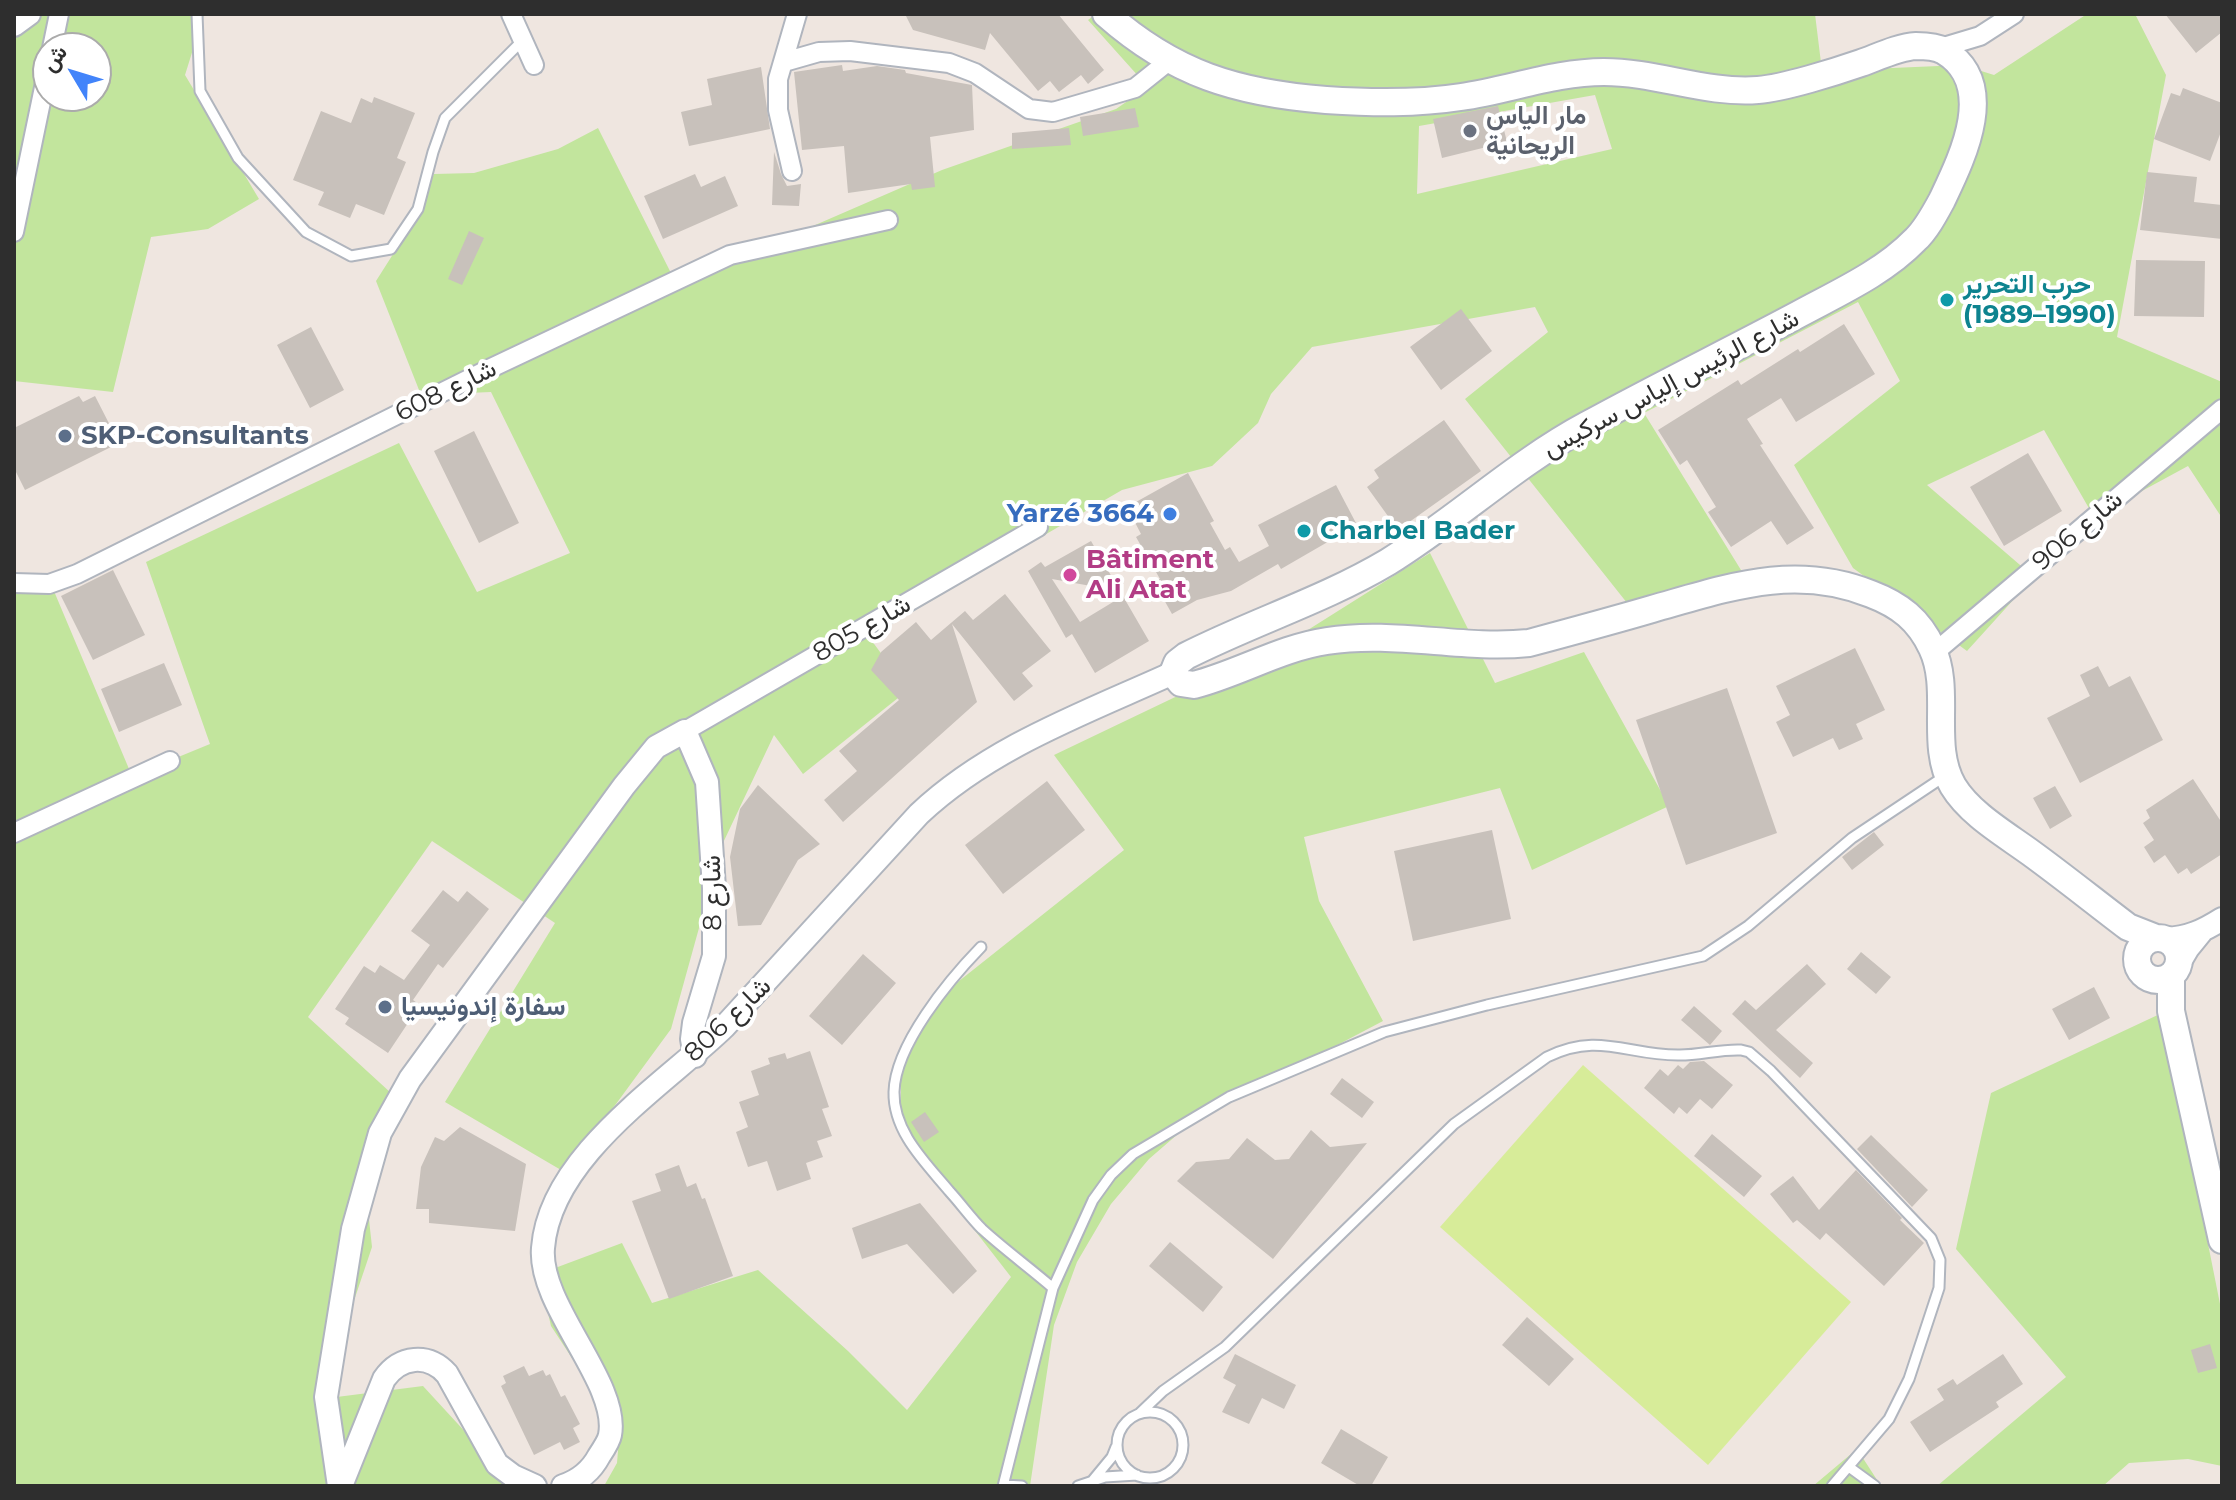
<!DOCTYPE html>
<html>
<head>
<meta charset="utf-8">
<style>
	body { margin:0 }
	#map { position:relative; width:2236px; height:1500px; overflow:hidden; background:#efe6e0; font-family:Montserrat,Vazirmatn,sans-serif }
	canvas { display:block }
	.frame { position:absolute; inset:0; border:16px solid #2e2e2e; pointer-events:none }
	.north { position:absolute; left:32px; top:32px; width:80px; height:80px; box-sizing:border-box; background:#fff; border:2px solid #ababab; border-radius:50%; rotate:308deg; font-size:22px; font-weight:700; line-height:32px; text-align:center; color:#2e2e2e }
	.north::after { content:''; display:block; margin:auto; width:28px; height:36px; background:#4284fa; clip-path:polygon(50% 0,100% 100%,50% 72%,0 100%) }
</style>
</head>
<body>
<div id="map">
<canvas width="2236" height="1500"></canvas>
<div class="frame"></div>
<div class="north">ش</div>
</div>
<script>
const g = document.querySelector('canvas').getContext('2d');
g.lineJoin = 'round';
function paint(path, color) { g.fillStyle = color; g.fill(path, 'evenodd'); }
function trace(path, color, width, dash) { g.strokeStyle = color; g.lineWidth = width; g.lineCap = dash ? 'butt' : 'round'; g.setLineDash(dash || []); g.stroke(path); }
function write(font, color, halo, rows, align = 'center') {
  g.font = font + ' Montserrat,Vazirmatn,sans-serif'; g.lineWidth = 8; g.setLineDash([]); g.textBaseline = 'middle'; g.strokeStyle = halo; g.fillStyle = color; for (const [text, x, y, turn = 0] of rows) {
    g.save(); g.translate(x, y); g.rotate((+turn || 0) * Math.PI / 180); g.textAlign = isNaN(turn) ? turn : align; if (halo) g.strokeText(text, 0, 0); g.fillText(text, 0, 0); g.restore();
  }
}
paint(new Path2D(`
	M14,14H204L185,75L259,199L208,229L151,237L113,392L14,381ZM48,48H96V96H48Z
	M1096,14H1815L1822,71L1962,65L1994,75L2087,14H2135L2166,75L2117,337L2222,382V518L2188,466L2094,517L2044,430L1927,485L2034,577L1967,651L1853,568L1794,465L1900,381L1858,302L1644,413L1749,583L1639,618L1465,399L1548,332L1535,307L1312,347L1271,394L1258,423L1212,466L1122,490L869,637L908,690L803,774L774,735L722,845L671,1029L616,1104L561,1170L445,1102L555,923L432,841L308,1017L403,1104L367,1201L372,1247L321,1399L423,1386L515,1486H14V575L48,577L132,776L210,744L146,562L399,443L477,592L570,553L491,392L421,395L376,281L409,229L434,174L474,173L558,149L598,128L677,285L942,170L1116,109L1148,87L1088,20ZM1595,95L1612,149L1417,194L1419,126Z
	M1430,553L1495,683L1584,652L1669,806L1532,870L1500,788L1304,837L1319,901L1383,1021L1193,1121L1149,1159L1111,1204L1077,1262L1054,1325L1030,1486H604L617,1463L619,1439L604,1407L551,1326L539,1274L622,1243L652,1303L758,1270L848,1351L907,1410L1011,1277L920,1160L905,1127L901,1110V1072L913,1035L949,989L1124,850L1054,755L1284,645Z
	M2162,1013L2222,1314V1466L2188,1459L2129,1463L2103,1486H1937L2066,1377L1956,1249L1991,1093Z
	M1857,1449L1881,1486H1813Z`), '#c2e59d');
paint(new Path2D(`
	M1583,1065L1851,1302L1708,1465L1440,1227Z`), '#d7ec99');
paint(new Path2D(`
	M905,14H1058L1104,70L1088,84L1081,75L1059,92L1050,81L1038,91L990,33L985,50L913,30Z
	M2165,14H2222V32L2196,53Z
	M842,65L843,71L877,66L905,70L906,73L972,85L974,130L930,137L935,187L912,190L911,184L848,193L844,146L802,150L794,72Z
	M761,67L770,129L689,146L681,112L712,105L707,79Z
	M2183,88L2222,103V129L2210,161L2154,139L2171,93L2180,96Z
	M374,97L415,113L397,158L406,162L384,215L356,204L350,218L318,205L324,192L293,180L321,111L351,123L361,98L372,103Z
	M1498,106L1507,142L1442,158L1433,119Z
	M1135,108L1139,127L1083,136L1080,117Z
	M1069,128L1071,145L1012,149V133Z
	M774,152L781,174L787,186L801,184L799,206L772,205Z
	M2147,172L2197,177L2194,202L2222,205V239L2140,230Z
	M695,174L701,187L725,176L738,206L663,239L644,196Z
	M469,231L484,238L462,285L448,279Z
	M2136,260L2205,261L2204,317L2134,316Z
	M1461,309L1492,351L1441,390L1410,347Z
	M1844,324L1875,374L1796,422L1781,398L1747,419L1763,444L1760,445L1814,528L1787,545L1771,521L1731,547L1708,512L1716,507L1687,460L1680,465L1658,430L1738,380L1741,385L1798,349L1800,352Z
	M311,327L344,390L310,408L277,345Z
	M79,396L83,402L95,396L119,443L25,490L14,468V428Z
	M1444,420L1481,471L1398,530L1367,487L1379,478L1374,470Z
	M474,431L519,523L479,543L434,451Z
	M2028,453L2062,511L2004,546L1970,487Z
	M1188,473L1214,521L1210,523L1225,550L1230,547L1239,562L1269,546L1258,525L1336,485L1357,525L1281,569L1278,564L1231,591L1197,600L1172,614L1154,582L1160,579L1136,537L1141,534L1127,507Z
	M1091,541L1149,641L1095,673L1072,634L1066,638L1028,571L1041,562L1045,567ZM1052,579L1091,586L1113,602L1080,622Z
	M113,570L145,635L93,660L61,596Z
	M1005,594L1051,651L1022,673L1033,686L1014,701L952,624L977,702L843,822L824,800L857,771L839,751L899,700L871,670L881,652L916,622L931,640L965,611L973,620Z
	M1855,648L1885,710L1856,724L1863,739L1839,750L1833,738L1793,757L1776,722L1790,715L1776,686Z
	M164,663L182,705L119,732L101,689Z
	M2098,666L2109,687L2130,676L2163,740L2080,783L2047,718L2090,696L2080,675Z
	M1727,688L1777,833L1686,865L1636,720Z
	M2193,779L2222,823V854L2191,874L2187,868L2178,874L2165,855L2154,863L2144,847L2154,840L2143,823L2150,818L2146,810Z
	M1047,781L1085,830L1003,894L965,845Z
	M758,785L820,844L798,860L761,925L738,926L730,857L740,809Z
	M2055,786L2072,816L2050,829L2033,798Z
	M1492,830L1511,919L1413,941L1394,851Z
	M1874,832L1884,845L1852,870L1842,857Z
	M443,890L458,902L467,891L489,909L443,968L438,964L413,1000L420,1005L388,1053L345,1024L349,1018L335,1009L364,966L375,973L380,965L404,980L430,945L411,931Z
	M1861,952L1891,977L1876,994L1847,969Z
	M863,954L896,983L842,1045L809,1016Z
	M1807,964L1826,984L1776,1030L1813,1063L1800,1078L1732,1014L1745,1000L1756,1010Z
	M2094,987L2110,1018L2069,1040L2052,1009Z
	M1694,1006L1722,1031L1710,1045L1681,1020Z
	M810,1051L829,1107L822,1109L832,1136L817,1141L823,1157L806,1163L811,1179L777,1191L767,1161L748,1167L736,1132L748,1127L739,1102L759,1095L751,1071L770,1064L768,1058L785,1053L787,1059Z
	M1704,1061L1733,1085L1712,1109L1700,1099L1687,1114L1679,1107L1674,1114L1644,1088L1660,1069L1668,1076L1678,1065L1683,1069L1690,1062Z
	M1342,1078L1374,1102L1362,1118L1330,1094Z
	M925,1112L939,1132L924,1142L911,1122Z
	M460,1127L526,1164L515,1231L429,1223V1209H416L421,1167L435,1137L444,1141Z
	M1311,1130L1330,1147L1367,1143L1273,1259L1177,1181L1196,1162L1229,1159L1247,1138L1275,1160L1289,1159Z
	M1712,1134L1762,1176L1744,1197L1694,1156Z
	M1871,1135L1928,1190L1912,1207L1857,1149Z
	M679,1165L687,1187L696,1183L702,1199L705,1198L733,1276L669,1299L632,1201L661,1191L655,1174Z
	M1856,1170L1902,1218L1900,1220L1924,1243L1884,1286L1826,1233L1820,1240L1797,1220L1793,1223L1770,1194L1793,1176L1819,1210Z
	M920,1203L977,1271L953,1294L907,1244L862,1259L852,1228Z
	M1170,1242L1223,1287L1203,1312L1149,1266Z
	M1527,1317L1574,1359L1549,1386L1502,1345Z
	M2210,1344L2217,1368L2198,1373L2191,1350Z
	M1235,1354L1296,1385L1284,1409L1262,1398L1249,1424L1222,1412L1236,1385L1223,1378Z
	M2003,1354L2023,1384L1996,1402L1999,1407L1930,1452L1910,1422L1944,1400L1937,1389L1953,1379L1957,1385Z
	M524,1366L529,1376L543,1370L546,1376L550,1374L561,1397L565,1395L580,1424L573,1428L580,1442L564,1450L560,1442L534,1455L501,1386L506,1383L503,1376Z
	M1341,1429L1388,1457L1371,1486H1360L1321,1463Z`), '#c8c1bb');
const service = new Path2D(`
	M197,14L200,91L238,158L306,232L351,256L391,249L418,209L433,152L445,118L523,40
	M981,947C949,980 895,1045 894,1092C893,1132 926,1163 950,1192C961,1204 971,1218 982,1229C1005,1250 1030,1268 1053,1288
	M1117 1445a33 33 0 1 1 66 0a33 33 0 1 1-66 0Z
	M1140,1413L1163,1391L1225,1347L1454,1124L1547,1057C1599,1031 1628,1056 1680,1055C1700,1055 1721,1049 1741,1050L1749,1052L1771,1071L1931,1238L1940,1260L1939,1288L1909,1379L1889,1419L1832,1486
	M1849,1467L1875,1486
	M1093,1480L1112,1457L1116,1447
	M1004,1485L1022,1486
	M1003,1486L1053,1288L1093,1200L1111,1175L1133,1154L1229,1097L1384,1032L1487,1005L1703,956L1748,926L1852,838L1945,776
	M1078,1486L1105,1477L1137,1475`);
const minor = new Path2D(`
	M511,14L534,65
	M52,48L59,14
	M1940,48L1980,36L2014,14
	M784,62L819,52L850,51L949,63L975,73L1029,109L1053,112L1135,88L1170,60
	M792,171L778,110V79L797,14
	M14,232L48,68
	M14,583L49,584L77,574L491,368L730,255L888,220
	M1934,653L2222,409
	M685,731L1038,527
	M14,833L170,761`);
const tertiary = new Path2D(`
	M14,25L29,14
	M2166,939C2188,938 2203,931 2222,919
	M2178,965L2188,948L2201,932
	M339,1486L326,1397L353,1229L380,1133L410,1079L624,786L656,747L685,731L707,782L714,888V956L694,1023L692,1039L695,1056
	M341,1486L384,1379C400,1356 428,1353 447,1374L497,1464L513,1476L535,1486
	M563,1486C578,1481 591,1471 599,1456C603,1450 609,1441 610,1435C620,1383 538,1306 543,1248C550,1156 664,1085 724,1027L919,814C990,747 1085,713 1173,673`);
const secondary = new Path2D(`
	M1106,14C1174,74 1237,93 1326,100C1372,103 1416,104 1461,97C1509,90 1556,72 1604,72C1656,72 1706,94 1758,90C1784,88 1835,72 1861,63C1878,57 1898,47 1916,46C1925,46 1937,47 1944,51C1999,84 1962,158 1942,200C1935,213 1926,230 1915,240C1884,272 1840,292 1801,313C1730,351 1658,386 1587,425C1516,463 1456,520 1388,562C1324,600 1253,622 1186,656L1177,663L1173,673L1181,683L1194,685C1240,673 1280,648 1327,641C1394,630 1462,650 1529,643C1570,632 1611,621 1652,609C1727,588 1794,563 1871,594C1900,605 1919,620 1932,648C1952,690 1929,745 1953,786C1970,814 2005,834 2031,853C2064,877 2095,902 2128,927L2156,938
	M2137 959a21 21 0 1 1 42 0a21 21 0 1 1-42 0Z
	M2171,976V1011L2222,1240`);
trace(service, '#b0b5be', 13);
trace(minor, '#b0b5be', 22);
trace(tertiary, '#b0b5be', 26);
trace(secondary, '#b0b5be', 30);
trace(service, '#fff', 9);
trace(minor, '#fff', 18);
trace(tertiary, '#fff', 22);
trace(secondary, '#fff', 26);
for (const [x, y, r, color] of [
	[1470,131,8,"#6b7280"],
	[1947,300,8,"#0f9aa8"],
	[65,436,8,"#5c6f8a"],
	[1170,514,8,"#3f7fe0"],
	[1304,531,8,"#0f9aa8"],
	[1070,575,8,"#d1479c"],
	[385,1007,8,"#5c6f8a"]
]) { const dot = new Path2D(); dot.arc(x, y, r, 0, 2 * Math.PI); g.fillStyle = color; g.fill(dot); trace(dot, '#fff', 3); }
write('bold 26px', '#5b616d', '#fff', [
	["مار الياس",1486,116],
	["الريحانية",1486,146]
], 'left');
write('bold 26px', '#0d838f', '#fff', [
	["حرب التحرير",1963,285],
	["(1989–1990)",1963,315],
	["Charbel Bader",1320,531]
], 'left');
write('26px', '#2e2e2e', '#fff', [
	["شارع الرئيس إلياس سركيس",1671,384,-28],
	["شارع 608",446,391,-26],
	["شارع 906",2078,531,-40],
	["شارع 805",862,629,-30],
	["شارع 8",713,893,-91],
	["شارع 806",728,1020,-44]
]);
write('bold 26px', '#4e5e75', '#fff', [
	["SKP-Consultants",81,436],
	["سفارة إندونيسيا",401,1007]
], 'left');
write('bold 26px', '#366cbe', '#fff', [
	["Yarzé 3664",1154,514]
], 'right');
write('bold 26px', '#b23c85', '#fff', [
	["Bâtiment",1086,560],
	["Ali Atat",1086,590]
], 'left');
</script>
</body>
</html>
